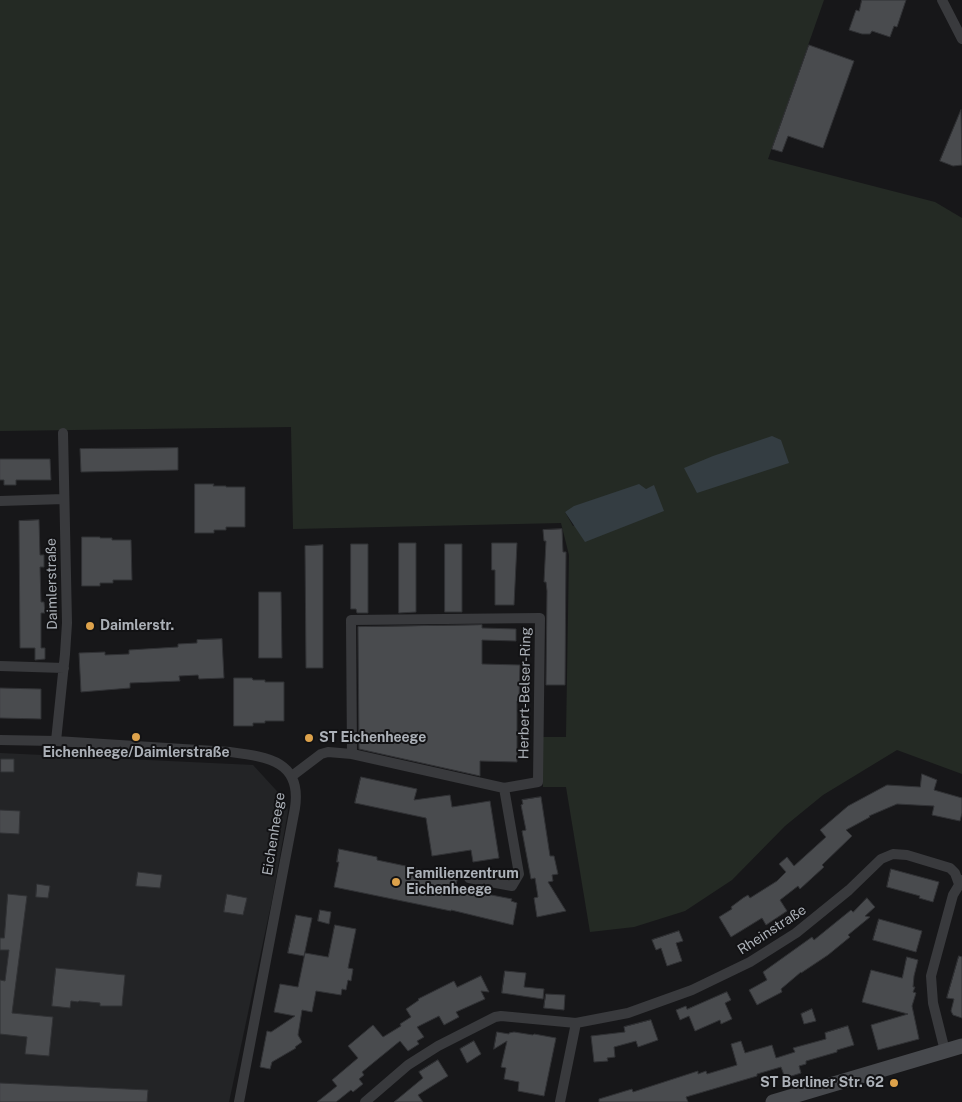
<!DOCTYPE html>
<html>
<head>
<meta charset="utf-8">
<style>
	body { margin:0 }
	canvas { display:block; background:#171719 }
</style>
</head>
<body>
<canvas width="962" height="1102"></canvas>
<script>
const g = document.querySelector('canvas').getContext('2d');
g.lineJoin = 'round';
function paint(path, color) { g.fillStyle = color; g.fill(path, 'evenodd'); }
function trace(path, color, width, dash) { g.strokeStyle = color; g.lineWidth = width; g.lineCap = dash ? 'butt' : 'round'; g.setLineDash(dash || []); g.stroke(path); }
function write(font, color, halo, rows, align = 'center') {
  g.font = font + ' "Public Sans",sans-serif'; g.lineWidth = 4; g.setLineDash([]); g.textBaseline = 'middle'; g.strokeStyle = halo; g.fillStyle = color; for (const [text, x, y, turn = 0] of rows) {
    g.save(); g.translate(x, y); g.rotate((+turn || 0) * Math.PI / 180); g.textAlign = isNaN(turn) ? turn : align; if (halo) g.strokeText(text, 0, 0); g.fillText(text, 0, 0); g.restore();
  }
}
paint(new Path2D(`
	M0,753L253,765L286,801L288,811L272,900L229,1102H0Z`), '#232426');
paint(new Path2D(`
	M0,0H824L768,159L935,202L962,218V774L897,750L823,795L785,826L732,880L685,911L634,927L590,932L566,787H543V737H566L569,555L561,523L293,529L291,427L0,431ZM654,486L573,526L565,512L646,489Z`), '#242a24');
paint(new Path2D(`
	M772,436L781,440L789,463L697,493L684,468L713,456Z
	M639,484L646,489L654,485L664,511L585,542L565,512L574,506Z`), '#343d42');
const building = new Path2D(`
	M862,0H906L897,27L894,26L890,37L872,31L870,34H862L849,30L856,10L859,11Z
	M809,45L854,61L823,148L788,136L782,152L772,149Z
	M961,110L962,165L953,166L940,161Z
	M178,448V470L81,472L80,449Z
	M0,459H50L51,480H16V485H4V480H0Z
	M195,484H214L213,486H226V487H245V527H226V530H214V533H195Z
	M39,520L40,555H44V567H40L41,602H44L45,613H41V648H45V659L35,660V648H20L19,521Z
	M562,529L563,552H566L565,685H546L547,591L546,582H544L546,541H544L543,530Z
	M82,537H100V538H112V540H131L132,580H113V583H100V586H82Z
	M399,543H416V612L399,613Z
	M492,543H517L514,605H495V570H492Z
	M351,544H368V613H357L356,609H351Z
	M445,544H462V612H445Z
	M323,545V668H306L305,546Z
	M259,592H281L282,658H259Z
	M482,625V628L516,629V641L482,640V664L520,665L519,701H517V762L480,761V776L359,749L358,627Z
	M222,639L224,678L199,679L198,675L179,676L180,681L130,683V688L81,692L79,653L105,652V655L129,654V650L178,647V644L197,643V640Z
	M234,678H252L253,680H265V682H284V721H265V723H253V726H234Z
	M0,688L41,689V719L0,718Z
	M1,759H14V772H1Z
	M922,774L937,780L934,790L962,798V813L960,821L932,815L934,806L897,804L869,816L870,817L846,830L852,836L822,865L824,867L800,889L798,886L780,900L787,911L766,925L762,918L731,937L719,917L732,909L731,907L743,898L748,895L750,898L777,881L786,872L779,864L787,857L794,866L826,837L820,830L848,806L887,785L920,787Z
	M361,777L417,789L414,800L450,795L452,807L490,801L499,858L473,862L471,850L432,856L426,818L355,803Z
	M541,797L550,856H554L558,874L552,875L553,881L548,882L566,911L537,917L534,898L538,897L535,878L531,879L522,831L526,830L521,805L523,804L522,800Z
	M0,810L20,811L19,834L0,833Z
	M339,849L377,857V860L458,877L455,888L512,899L511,901L517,903L513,925L451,910V911L334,887L339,862H337Z
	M891,869L939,882L933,902L919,898L920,896L887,887Z
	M138,872L162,875L160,888L136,886Z
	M37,884L50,886L48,898L36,897Z
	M8,894L27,896L12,1013L53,1017L49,1056L25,1054L27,1037L0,1034V980L5,981L9,950H0V938H4Z
	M227,894L247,898L243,915L224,912Z
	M867,898L875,907L865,916L870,917L848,935L850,937L828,955L801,973V972L781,989L782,992L757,1005L749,990L767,980L763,972L812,937L814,940L851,910L853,912Z
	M320,910L331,912L329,924L318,921Z
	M296,915L312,918L304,956L288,953Z
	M879,919L922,931L916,952L873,940Z
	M335,925L356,929L348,968L353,969L351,981L348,980L346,990L342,989L341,995L316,991L312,1012L302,1010L298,1035L302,1042L295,1047L296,1048L272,1062L270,1069L260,1067L267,1031L271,1032L295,1016L274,1012L280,984L298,987L305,953L328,957Z
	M679,931L683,941L676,943L682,961L667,966L661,948L656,950L652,940Z
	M959,956L962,957V1018L953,1015L951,1011L954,999L947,998Z
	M907,957L918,960L914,976L913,987H915L913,992L916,993L912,1006L919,1039L878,1050L871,1025L908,1014L862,1002L871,970L902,978Z
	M56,968L125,975L122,1006H100V1003L79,1001L78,1002L71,1001L70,1008L52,1006Z
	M505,971L526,973L524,987L544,989L543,999L502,993Z
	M481,976L489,992L481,991L485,999L456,1012L459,1017L444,1025L439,1016L417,1027L424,1037L417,1041L419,1044L408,1051L400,1041L362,1072L364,1075L359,1079L363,1084L353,1092L351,1090L336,1102H317L337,1086L332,1080L358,1058L348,1046L373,1025L383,1037L401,1026L400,1024L411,1017L406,1009L419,1000L418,999L454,981L457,987Z
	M727,992L731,1000L725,1003L732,1019L721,1024L720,1020L695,1031L689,1016L680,1020L676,1010L686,1006L687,1009Z
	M546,994L565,995L564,1010L544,1008Z
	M812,1009L816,1021L804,1024L801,1014Z
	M651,1020L658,1040L638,1047L636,1041L614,1047L615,1057L607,1058L608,1061L594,1062L591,1036L625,1032L624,1027Z
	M848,1026L854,1045L837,1050V1052L806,1061V1064L799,1066L801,1073L785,1078L781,1067L757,1074V1076L686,1097L688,1102H599V1099L632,1089L633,1092L698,1071V1074L706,1071L707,1074L737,1065L731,1044L741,1041L745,1053L772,1045L776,1058L795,1052L793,1048L826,1039L825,1033Z
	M497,1032L509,1034V1033L514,1032L533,1035L534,1034L556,1038L544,1096L518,1091L519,1082L504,1079L506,1068L501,1067L507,1041L494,1049Z
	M474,1041L481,1054L467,1063L460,1049Z
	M438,1060L448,1076L418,1095L423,1102H394L423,1078L419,1072Z
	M0,1083L148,1090L147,1102H0Z`);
paint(building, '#494b4e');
trace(building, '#313235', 1);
trace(new Path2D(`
	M942,0L962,39
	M0,501L64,499
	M0,666L64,668
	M0,740L56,741L230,752C268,757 302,761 295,808L239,1102
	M56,741L65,654L67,623L63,433
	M292,776L321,754L328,752L352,754L504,788L538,782L540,618L351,620L352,754
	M469,878L512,886L519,874L504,788
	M945,1051L933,1003L931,976L953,895L962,880
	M365,1102L408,1065L438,1046L495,1017L501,1016L576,1023L628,1013L692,990L750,962L796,933L849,890L881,859L893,854L907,855L950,868L955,873L959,884
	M560,1102L576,1023`), '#393a3d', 10);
trace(new Path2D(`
	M773,1102L962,1046`), '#47494d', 15);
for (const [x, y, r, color] of [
	[90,626,5,"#dda24b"],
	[136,737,5,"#dda24b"],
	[309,738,5,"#dda24b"],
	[396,882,5,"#dda24b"],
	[894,1083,5,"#dda24b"]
]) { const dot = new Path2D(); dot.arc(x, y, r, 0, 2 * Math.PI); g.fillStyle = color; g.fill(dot); trace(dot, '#121214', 2); }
write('14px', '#abb0b7', '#121214', [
	["Daimlerstraße",52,584,-91],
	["Herbert-Belser-Ring",525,693,-89],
	["Eichenheege",274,834,-81],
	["Rheinstraße",772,930,-33]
]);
write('bold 14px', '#abb0b7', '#121214', [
	["Daimlerstr.",100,626],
	["ST Eichenheege",319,738],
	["Eichenheege/Daimlerstraße",136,753,"center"],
	["Familienzentrum",406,874],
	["Eichenheege",406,890],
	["ST Berliner Str. 62",884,1083,"right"]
], 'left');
</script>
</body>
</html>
